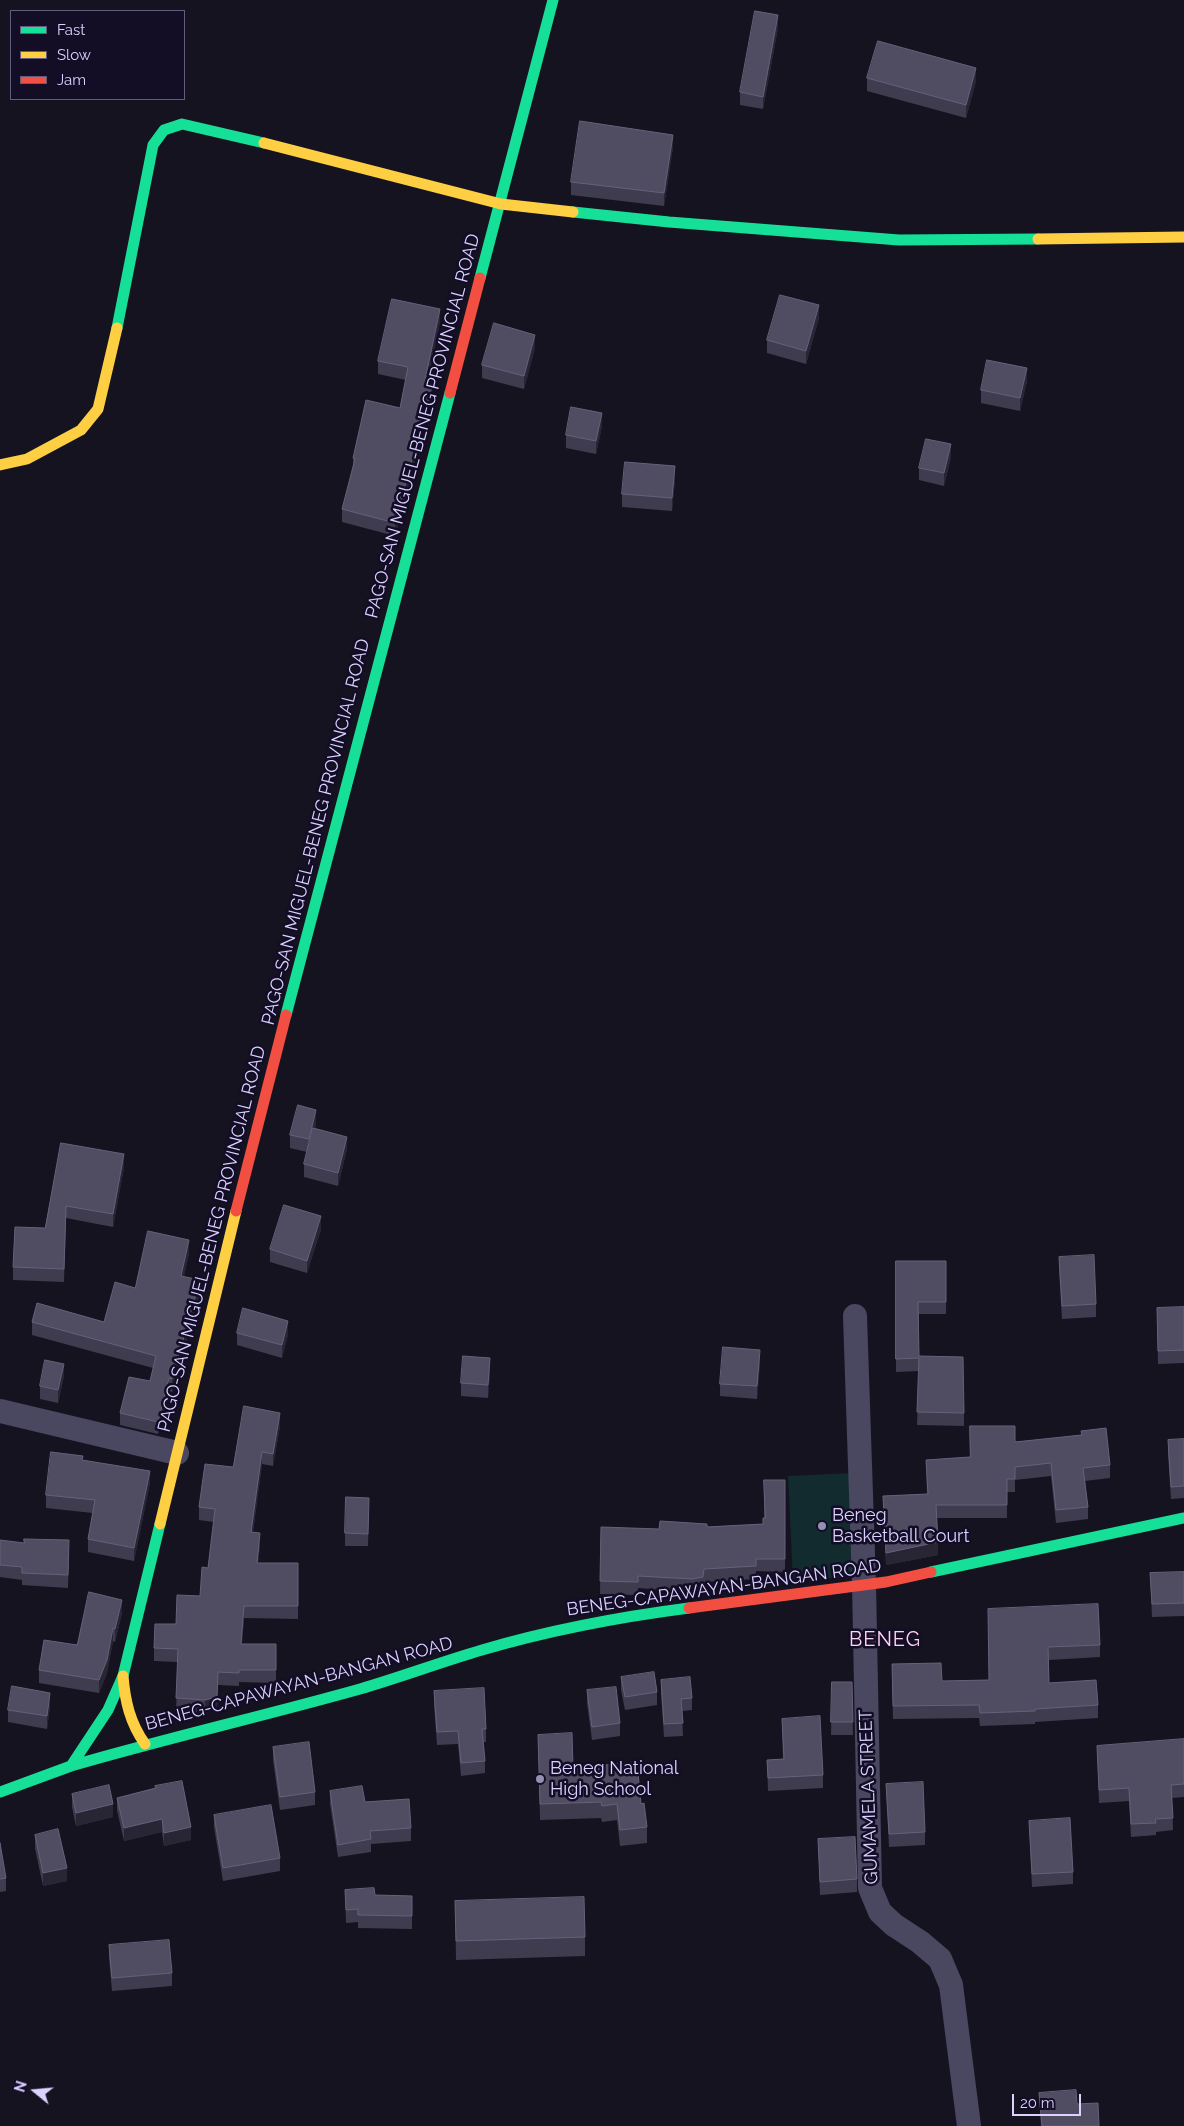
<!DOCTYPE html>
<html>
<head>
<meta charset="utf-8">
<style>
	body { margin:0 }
	#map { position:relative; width:1184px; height:2126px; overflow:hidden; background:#161320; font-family:Raleway,sans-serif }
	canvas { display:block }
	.legend { position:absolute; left:10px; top:10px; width:175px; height:90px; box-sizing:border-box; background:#130d26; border:1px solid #635c7d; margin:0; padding:6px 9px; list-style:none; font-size:15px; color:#dad2ff }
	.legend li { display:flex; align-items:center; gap:10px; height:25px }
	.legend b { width:25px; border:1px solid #635c7d }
	.north { position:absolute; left:10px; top:2066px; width:50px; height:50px; -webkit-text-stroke:4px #130d26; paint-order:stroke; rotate:287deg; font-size:14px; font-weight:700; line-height:20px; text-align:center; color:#dad2ff }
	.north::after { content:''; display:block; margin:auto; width:18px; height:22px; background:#dad2ff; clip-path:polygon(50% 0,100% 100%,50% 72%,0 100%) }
	.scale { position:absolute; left:1012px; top:2094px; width:69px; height:22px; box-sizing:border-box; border:2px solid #dad2ff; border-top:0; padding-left:6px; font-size:15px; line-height:18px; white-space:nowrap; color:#dad2ff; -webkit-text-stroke:4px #130d26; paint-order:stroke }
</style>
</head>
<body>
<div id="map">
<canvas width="1184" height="2126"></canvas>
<ul class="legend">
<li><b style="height:6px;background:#16e098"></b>Fast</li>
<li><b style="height:6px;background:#ffcf43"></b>Slow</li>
<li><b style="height:6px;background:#f24e42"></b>Jam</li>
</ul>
<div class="north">N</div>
<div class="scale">20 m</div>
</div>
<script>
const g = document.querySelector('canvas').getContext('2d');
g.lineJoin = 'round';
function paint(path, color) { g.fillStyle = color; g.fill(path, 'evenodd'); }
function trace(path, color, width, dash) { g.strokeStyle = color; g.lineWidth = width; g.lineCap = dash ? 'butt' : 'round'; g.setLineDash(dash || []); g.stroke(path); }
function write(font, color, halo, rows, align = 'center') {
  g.font = font + ' Raleway,sans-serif'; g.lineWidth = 5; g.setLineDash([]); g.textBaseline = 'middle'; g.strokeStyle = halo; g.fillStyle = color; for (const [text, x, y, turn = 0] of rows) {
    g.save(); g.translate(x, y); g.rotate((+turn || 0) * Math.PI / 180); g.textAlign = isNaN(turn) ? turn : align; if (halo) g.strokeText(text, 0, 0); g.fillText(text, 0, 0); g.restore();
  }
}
paint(new Path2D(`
	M852,1473L854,1577L793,1580L788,1476Z`), '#112b2e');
trace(new Path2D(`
	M855,1316L864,1584L870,1888L880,1912L894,1925L920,1942L940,1959L951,1985L969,2126
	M0,1411L177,1453`), '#4a4761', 24);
trace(new Path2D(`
	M573,212L669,222L899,240L1038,239
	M480,278L553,0
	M117,328L153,145L164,130L182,124L264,143
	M286,1015L450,393
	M931,1572L1184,1518
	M71,1766C167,1738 264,1716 360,1689C401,1677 441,1662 482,1650C550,1630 619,1617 689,1608
	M0,1792L71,1766L108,1710L123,1676L160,1524`), '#16e098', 11);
trace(new Path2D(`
	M264,143L501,204L573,212
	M1038,239L1184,237
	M0,465L27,459L81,430L98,409L117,328
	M160,1524L236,1211
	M123,1676C125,1701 130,1723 145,1744`), '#ffcf43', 11);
trace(new Path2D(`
	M450,393L480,278
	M236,1211L286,1015
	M689,1608L886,1582L931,1572`), '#f24e42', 11);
paint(new Path2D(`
	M778,28L763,109L740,105V92Z
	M867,78L976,81L966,118L867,91Z
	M673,147L664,206L571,195V182Z
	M819,318L806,364L767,353V340Z
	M440,322L427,385L432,399L395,536L342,522V509L353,469V458L400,408L406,380L378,374V361Z
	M535,348L524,389L482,378V365Z
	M1027,381L1020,411L981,403V390Z
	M602,426L596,454L566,448V435Z
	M951,457L944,486L919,480V468Z
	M675,479L672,511L622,507V494Z
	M316,1123L315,1128L347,1149L338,1186L304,1177V1164L307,1152L290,1148V1135Z
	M61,1143L124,1167L113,1227L66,1218L64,1282L13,1280V1267L45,1228Z
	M321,1229L307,1273L270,1262V1249Z
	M189,1253L184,1276L200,1293L172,1392L169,1391L158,1434L120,1425V1413L150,1381L153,1368L32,1335V1322H104L135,1288Z
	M1059,1257L1096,1304V1317L1062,1319L1059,1269Z
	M896,1261H946V1314H919V1356L964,1413V1426L917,1425L919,1371L896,1372Z
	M1184,1307V1363L1158,1364L1157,1308Z
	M237,1333L288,1334L282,1358L237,1345Z
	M760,1362L757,1399L720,1396V1384Z
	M490,1371L488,1398L461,1396V1383Z
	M64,1376L58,1403L40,1399V1386Z
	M280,1426L273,1466L262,1464L253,1532L260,1546L258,1563H298V1619L244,1618L242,1644H276V1683L239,1682V1686L218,1685L217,1709L205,1713L176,1711L178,1662L154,1661V1648L176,1624L200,1596L208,1568L214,1522L199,1520V1507L233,1467Z
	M1081,1431L1110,1465V1478L1085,1481L1088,1507V1519L1056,1523L1051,1476L1015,1480V1492H1007V1518H937L938,1555L886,1565L883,1496L927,1494L926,1460L970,1457L1015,1442L1081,1435Z
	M1184,1439V1498L1171,1499L1168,1453V1440Z
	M83,1460L150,1483L134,1561L88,1552V1539L93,1513L46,1508V1495Z
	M764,1480H785V1572L756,1571V1579L704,1582L703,1590L692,1592L638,1588V1595L600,1594L601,1527L659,1529L763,1524L764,1518Z
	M369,1510L368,1546H345V1533Z
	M0,1540L69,1553L68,1588L22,1585V1580L0,1577Z
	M1184,1572V1616L1152,1617L1150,1573Z
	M988,1609L1100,1645V1657L1049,1660V1683L1098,1705V1718L1035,1722V1724L980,1726L979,1718L893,1719L892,1664L942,1681L989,1680Z
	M122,1613L115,1642L113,1641L107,1673L99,1693L39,1683V1670Z
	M621,1677L657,1692V1705L625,1710L621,1690Z
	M661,1680L692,1698V1710L682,1711L683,1736L664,1737L661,1693Z
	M832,1682H852L853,1735H831Z
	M587,1690L620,1723V1736L592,1740L587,1703Z
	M434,1691L486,1729V1742H483L485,1761V1773L461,1776L458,1744L437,1745L434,1704Z
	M50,1706L47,1729L8,1722V1710Z
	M782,1719L823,1775V1788L768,1791L767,1760L783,1759Z
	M538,1735L573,1768L641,1804L647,1827V1843L620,1846L617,1820L602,1822L601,1818L540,1820Z
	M1184,1739V1797L1172,1798L1173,1830L1156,1832V1835L1131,1837L1129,1801L1099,1803L1097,1746Z
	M273,1747L315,1792V1805L280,1810L273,1760Z
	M886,1784L925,1832V1845L889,1847Z
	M155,1788L191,1840L164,1846L162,1832L124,1841L117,1810V1798Z
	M330,1791L365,1802L411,1828V1841L371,1844V1852L338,1857L330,1804Z
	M72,1794L113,1817L76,1826L72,1807Z
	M214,1815L280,1858V1871L223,1881L214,1827Z
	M1029,1821L1073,1872V1884L1032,1887Z
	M35,1835L67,1881L43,1886L35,1848Z
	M818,1839L857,1879V1892L820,1895Z
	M0,1843L6,1878V1891L0,1892Z
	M345,1890L375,1895L412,1896V1929L358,1928V1922L346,1923Z
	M455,1901L585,1937V1956L456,1960Z
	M109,1945L172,1973V1986L112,1991L109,1958Z
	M1039,2093L1077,2104L1099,2126H1041Z`), '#403c4f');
paint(new Path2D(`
	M778,15V28L763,109V97Z
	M976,68V81L966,118V105Z
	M673,135V147L664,206V193Z
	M819,305V318L806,364V351Z
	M440,309V322L424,398V385Z
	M535,335V348L524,389V376Z
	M1027,368V381L1020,411V398Z
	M432,386V399L395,536V523Z
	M602,413V426L596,454V441Z
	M951,444V457L944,486V473Z
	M675,466V479L672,511V498Z
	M316,1110V1123L309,1152V1139Z
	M347,1137V1149L338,1186V1173Z
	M124,1154V1167L113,1227V1214Z
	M321,1216V1229L307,1273V1261Z
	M189,1240V1253L181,1289V1276Z
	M200,1280V1293L172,1392V1379Z
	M288,1321V1334L282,1358V1345Z
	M760,1350V1362L757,1399V1386Z
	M490,1358V1371L488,1398V1385Z
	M64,1364V1376L58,1403V1390Z
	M169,1378V1391L158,1434V1422Z
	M280,1413V1426L273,1466V1454Z
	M262,1452V1464L251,1545V1532Z
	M150,1471V1483L134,1561V1548Z
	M260,1533V1546L257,1576V1563Z
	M938,1542V1555L886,1565V1553Z
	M122,1600V1613L115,1642V1629Z
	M244,1606V1618L241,1656V1644Z
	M113,1628V1641L107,1673L99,1693V1680Z
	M218,1672L217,1709L205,1713V1700Z
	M50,1693V1706L47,1729V1716Z
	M113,1804V1817L76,1826V1813Z
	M162,1819V1832L124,1841V1828Z
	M191,1827V1840L164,1846V1833Z
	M67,1868V1881L43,1886V1873Z`), '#282534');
const building = new Path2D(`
	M755,11L778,15L763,97L740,92Z
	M878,41L976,68L966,105L867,78Z
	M580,121L673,135L664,193L571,182Z
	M780,295L819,305L806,351L767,340Z
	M392,299L440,309L424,385L432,386L395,523L342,509L355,459L353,458L366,400L400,408L408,367L378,361Z
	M494,323L535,335L524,376L482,365Z
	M987,360L1027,368L1020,398L981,390Z
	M571,407L602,413L596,441L566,435Z
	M926,439L951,444L944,473L919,468Z
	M625,462L675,466L672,498L622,494Z
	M298,1105L316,1110L309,1139L290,1135Z
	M313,1128L347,1137L338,1173L304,1164Z
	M61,1143L124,1154L113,1214L66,1206L64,1269L13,1267L15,1227L45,1228Z
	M284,1205L321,1216L307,1261L270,1249Z
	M148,1231L189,1240L181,1276L200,1280L172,1379L169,1378L158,1422L120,1413L129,1377L150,1381L156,1356L32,1322L37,1303L104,1322L115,1282L135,1288Z
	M1094,1255L1096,1304L1062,1306L1059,1257Z
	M896,1261H946V1302H918L919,1356L963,1357L964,1413L917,1412L919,1358L896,1359Z
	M1184,1307V1350L1158,1351L1157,1308Z
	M243,1308L288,1321L282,1345L237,1333Z
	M723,1347L760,1350L757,1386L720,1384Z
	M463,1356L490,1358L488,1385L461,1383Z
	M45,1360L64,1364L58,1390L40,1386Z
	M244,1406L280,1413L273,1454L262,1452L251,1532L260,1533L257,1563H298V1606H244L241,1644H276V1670H239V1673L218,1672L217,1697L205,1700L176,1698L178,1649L154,1648L155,1624H176L177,1595L200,1596L202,1567L208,1568L215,1509L199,1507L205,1464L233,1467Z
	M970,1426H1015V1442L1082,1435L1081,1431L1106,1428L1110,1465L1083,1468L1088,1507L1056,1510L1051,1463L1015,1467V1479H1007V1505H936L938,1542L886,1553L883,1496L928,1494L926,1460L970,1457Z
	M1184,1439V1486L1171,1487L1168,1440Z
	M51,1452L83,1456L82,1460L150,1471L134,1548L88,1539L95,1500L46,1495Z
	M764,1480H785V1559H756V1566L704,1569L703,1577L692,1579L638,1576V1582L600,1581L601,1527L659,1529L660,1521L707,1524V1527L763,1524V1518H765Z
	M346,1497L369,1498L368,1534L345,1533Z
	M24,1539L69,1540L68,1575L22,1573V1567L0,1565V1540L24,1543Z
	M1184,1572V1603L1152,1604L1150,1573Z
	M89,1592L122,1600L115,1629L113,1628L107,1660L99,1680L39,1670L44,1640L77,1645Z
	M1098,1604L1100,1645L1048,1647L1049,1683L1096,1680L1098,1705L1035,1709V1711L980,1713L979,1705L893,1706L892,1664L941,1663L942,1681L989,1680L988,1609Z
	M654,1672L657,1692L625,1697L621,1677Z
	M690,1677L692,1698L681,1699L683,1723L664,1724L661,1680Z
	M832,1682H852L853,1722H831Z
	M12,1686L50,1693L47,1716L8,1710Z
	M616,1687L620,1723L592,1727L587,1690Z
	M484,1688L486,1729H482L485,1761L461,1763L458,1731L437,1732L434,1691Z
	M820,1716L823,1775L768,1778L767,1760L784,1759L782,1719Z
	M572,1733L573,1768L637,1762L641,1804L644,1803L647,1827L620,1830L617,1804L602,1806L601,1802L540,1804L538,1735Z
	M1184,1739V1784L1171,1785L1173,1818L1155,1819L1156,1823L1131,1824L1129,1788L1099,1790L1097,1746Z
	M309,1742L315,1792L280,1797L273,1747Z
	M182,1781L191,1827L164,1833L162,1819L124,1828L117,1798L156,1788L155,1786Z
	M923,1782L925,1832L889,1834L886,1784Z
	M109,1785L113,1804L76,1813L72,1794Z
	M362,1786L365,1802L409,1799L411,1828L370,1831L371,1839L338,1845L330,1791Z
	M271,1805L280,1858L223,1868L214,1815Z
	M1070,1818L1073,1872L1032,1874L1029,1821Z
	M58,1829L67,1868L43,1873L35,1835Z
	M855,1837L857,1879L820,1882L818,1839Z
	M0,1843L6,1878L0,1879Z
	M374,1888L375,1895L412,1896V1916L358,1915V1909L346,1910L345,1890Z
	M584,1897L585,1937L456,1941L455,1901Z
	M169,1940L172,1973L112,1978L109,1945Z
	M1076,2090L1077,2104L1098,2103L1099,2126H1042L1039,2093Z`);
paint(building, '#504c62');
trace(building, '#66617b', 1);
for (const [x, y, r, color] of [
	[822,1526,5,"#958fb1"],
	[540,1779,5,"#958fb1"]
]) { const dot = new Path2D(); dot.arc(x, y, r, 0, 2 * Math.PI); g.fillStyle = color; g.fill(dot); trace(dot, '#130d26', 2); }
write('18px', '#dad2ff', '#130d26', [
	["PAGO-SAN MIGUEL-BENEG PROVINCIAL ROAD",423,426,-75],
	["PAGO-SAN MIGUEL-BENEG PROVINCIAL ROAD",316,832,-76],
	["PAGO-SAN MIGUEL-BENEG PROVINCIAL ROAD",212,1239,-76],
	["BENEG-CAPAWAYAN-BANGAN ROAD",724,1588,-8],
	["BENEG-CAPAWAYAN-BANGAN ROAD",299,1684,-15],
	["GUMAMELA STREET",869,1797,-92]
]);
write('18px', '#dad2ff', '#130d26', [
	["Beneg",832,1516],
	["Basketball Court",832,1537],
	["Beneg National",550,1769],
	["High School",550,1790]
], 'left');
g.letterSpacing = '1px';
write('20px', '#ffd4ec', '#130d26', [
	["BENEG",885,1640]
]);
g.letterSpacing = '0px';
</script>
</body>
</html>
